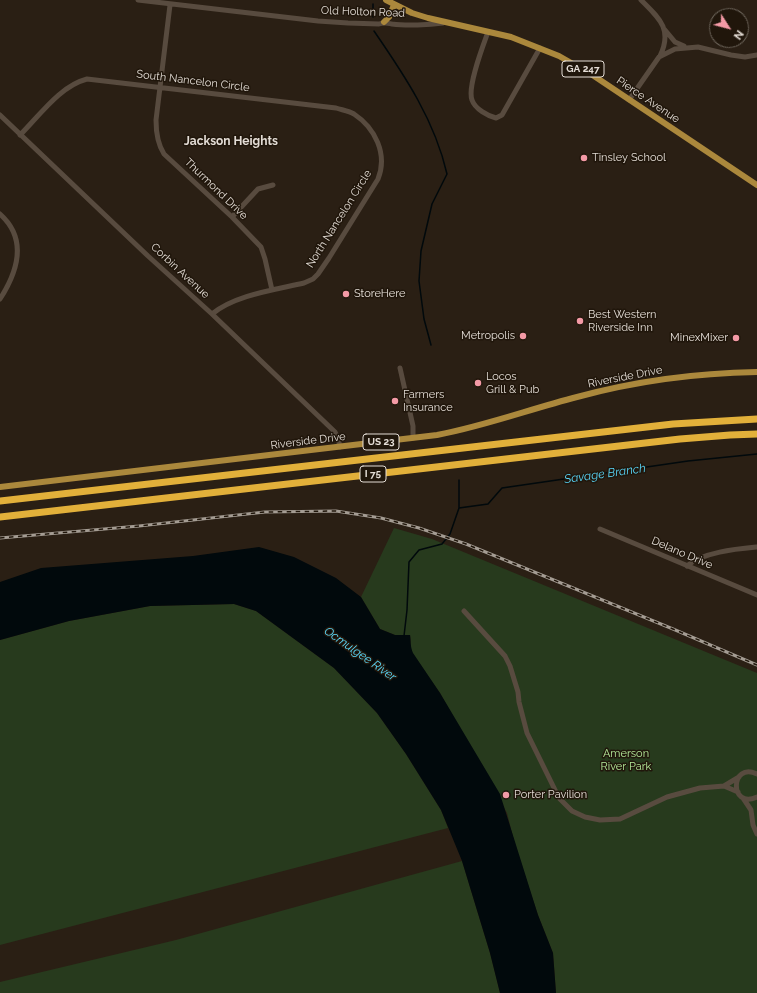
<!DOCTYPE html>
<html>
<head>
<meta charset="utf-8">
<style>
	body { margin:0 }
	#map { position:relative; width:757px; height:993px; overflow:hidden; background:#2a1f14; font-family:Raleway,sans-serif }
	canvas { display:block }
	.north { position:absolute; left:709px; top:8px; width:40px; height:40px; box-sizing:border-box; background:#20160b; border:1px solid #6e665c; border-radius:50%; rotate:126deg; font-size:11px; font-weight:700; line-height:16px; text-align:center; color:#e4ddd6 }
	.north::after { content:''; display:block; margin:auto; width:14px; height:18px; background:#f49aa6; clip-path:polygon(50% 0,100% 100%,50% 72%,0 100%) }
</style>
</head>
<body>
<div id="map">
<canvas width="757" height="993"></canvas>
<div class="north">N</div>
</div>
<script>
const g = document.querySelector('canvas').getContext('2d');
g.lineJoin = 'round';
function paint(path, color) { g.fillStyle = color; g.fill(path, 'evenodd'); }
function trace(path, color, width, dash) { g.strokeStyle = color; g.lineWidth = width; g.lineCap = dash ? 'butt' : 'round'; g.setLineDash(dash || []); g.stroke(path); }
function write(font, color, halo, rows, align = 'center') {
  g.font = font + ' Raleway,sans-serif'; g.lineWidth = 3; g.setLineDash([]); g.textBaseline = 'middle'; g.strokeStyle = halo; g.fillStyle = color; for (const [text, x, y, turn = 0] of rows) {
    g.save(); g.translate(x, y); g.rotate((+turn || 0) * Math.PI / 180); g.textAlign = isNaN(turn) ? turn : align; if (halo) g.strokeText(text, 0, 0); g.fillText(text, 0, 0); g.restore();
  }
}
paint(new Path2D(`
	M394,528L432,539L757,673V993H556L553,953L538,915L516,849L507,813L440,693L412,653C410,646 411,641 410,635H395L380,629L361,597Z
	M234,604L256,611L334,668L377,713L406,754L441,810L448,828L0,945V640L69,621L150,606Z
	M462,861L490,953L500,993H0V982L176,940Z`), '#273a1d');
paint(new Path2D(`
	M259,547L294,557L336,578L361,597L380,629L395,635H410C411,641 410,646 413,653L440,693L500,794L538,915L553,953L556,993H500L490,953L462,861L441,810L406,754L377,713L334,668L256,611L234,604L150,606L69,621L0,640V582L41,568L193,556Z`), '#01090c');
trace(new Path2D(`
	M373,4V17
	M374,31C405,76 435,121 447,174L432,204L421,251L419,281L424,319L431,345
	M459,508L488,504L502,488L688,461L757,454
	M404,636L407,610L409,562L419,550L442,544L450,534L459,508V480`), '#01090c', 1.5);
trace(new Path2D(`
	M138,0L318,21L348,23L379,24C385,22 387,23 392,24C406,26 429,25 443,23
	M641,0C659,18 673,29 660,56
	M170,5L156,120C156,132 157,143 164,154L232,217L261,247L265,259L272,290
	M665,30L675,42L684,46
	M488,32C483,46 467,87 472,100C475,109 488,116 496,118L502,115L540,48
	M629,100L659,57L675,49L698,47L731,55L745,57L757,55
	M0,115L148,256L212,314L335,432L338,438L340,447
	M20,135C40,115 60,86 87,79L336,108C342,110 349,111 354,114C375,128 388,154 378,179L329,258L318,274L313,279L304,283C274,290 235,295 212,314
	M0,214C28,239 18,271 0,299
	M232,217L258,189L273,185
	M400,368L413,426V438
	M600,529L757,595
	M687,566C703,552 736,549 757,547
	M464,611L505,656L510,666L518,692L519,702L527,733L559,798L572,811L585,817L600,820L620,819L667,797L700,788L724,786L739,777
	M757,774C730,761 729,810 757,797
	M724,786L738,792
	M743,798L751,810L753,825L757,834`), '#584b3f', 5);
trace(new Path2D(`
	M386,0L412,13L428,18L511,37L559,56L594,76L757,185
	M384,22L389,17L394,5
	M0,487L437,435C485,426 530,409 577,397C636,381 696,373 757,372`), '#ab883c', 6);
trace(new Path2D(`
	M0,501L673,424L757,419
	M0,517L680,439L730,435L757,434`), '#e2b03a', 7);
const rail = new Path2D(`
	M0,538L139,526L265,512L336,511L381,518L419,528L466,544L673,629L757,665`);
trace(rail, '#a49c93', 3);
trace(rail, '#20160b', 1.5, [4.5]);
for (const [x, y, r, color] of [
	[584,158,4,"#f49aa6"],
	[346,294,4,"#f49aa6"],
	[580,321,4,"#f49aa6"],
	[523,336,4,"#f49aa6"],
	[736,338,4,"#f49aa6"],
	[478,383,4,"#f49aa6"],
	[395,401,4,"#f49aa6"],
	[506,795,4,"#f49aa6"]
]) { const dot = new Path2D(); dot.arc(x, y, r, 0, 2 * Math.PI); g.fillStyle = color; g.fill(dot); trace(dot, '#20160b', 1.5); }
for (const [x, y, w] of [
	[583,69,42],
	[381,442,36],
	[373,474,26]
]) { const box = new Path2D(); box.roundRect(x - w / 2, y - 8, w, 16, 3); g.fillStyle = '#20160b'; g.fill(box); trace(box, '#e4ddd6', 1); }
write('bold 10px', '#e4ddd6', null, [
	["GA 247",583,69],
	["US 23",381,442],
	["I 75",373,474]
]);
write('11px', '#e4ddd6', '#20160b', [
	["Old Holton Road",363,12,2],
	["South Nancelon Circle",193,81,7],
	["Pierce Avenue",648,100,34],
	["Thurmond Drive",216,189,44],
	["North Nancelon Circle",339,219,-58],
	["Corbin Avenue",180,271,43],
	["Riverside Drive",625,377,-11],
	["Riverside Drive",308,441,-7],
	["Delano Drive",682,553,23]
]);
write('11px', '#e4ddd6', '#20160b', [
	["Tinsley School",592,158],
	["StoreHere",354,294],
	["Best Western",588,315],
	["Riverside Inn",588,328],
	["Metropolis",515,336,"right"],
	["MinexMixer",728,338,"right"],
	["Locos",486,377],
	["Grill & Pub",486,390],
	["Farmers",403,395],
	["Insurance",403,408],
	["Porter Pavilion",514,795]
], 'left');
write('11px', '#b4eb9a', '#20160b', [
	["Amerson",626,754],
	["River Park",626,767]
]);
write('bold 12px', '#e4ddd6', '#20160b', [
	["Jackson Heights",231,141]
]);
write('italic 12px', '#5ad9fc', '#20160b', [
	["Savage Branch",605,474,-8],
	["Ocmulgee River",360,654,35]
]);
</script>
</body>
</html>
